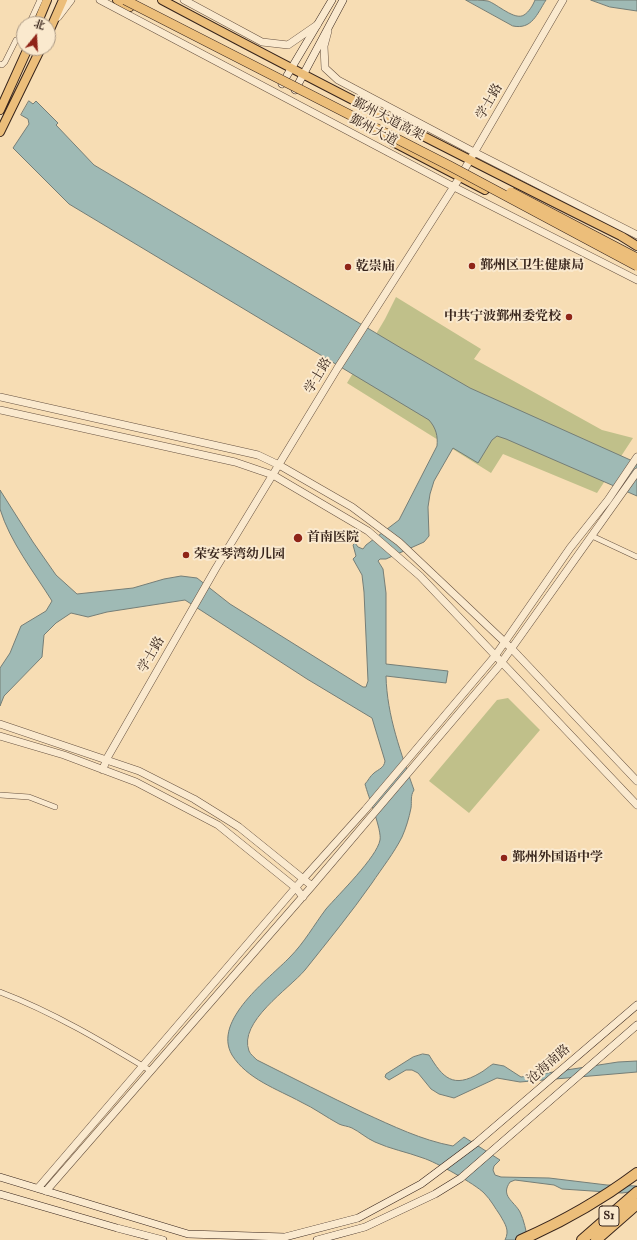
<!DOCTYPE html>
<html>
<head>
<meta charset="utf-8">
<style>
	body { margin:0 }
	#map { position:relative; width:637px; height:1240px; overflow:hidden; background:#f7ddb4; font-family:"IM FELL Double Pica","Noto Serif SC",serif }
	canvas { display:block }
	.north { position:absolute; left:16px; top:16px; width:40px; height:40px; box-sizing:border-box; background:#fae9ce; border:1px solid #ac9a86; border-radius:50%; rotate:18deg; font-size:11px; font-weight:700; line-height:16px; text-align:center; color:#37241b }
	.north::after { content:''; display:block; margin:auto; width:14px; height:18px; background:#8f2418; clip-path:polygon(50% 0,100% 100%,50% 72%,0 100%) }
</style>
</head>
<body>
<div id="map">
<canvas width="637" height="1240"></canvas>
<div class="north">北</div>
</div>
<script>
const g = document.querySelector('canvas').getContext('2d');
g.lineJoin = 'round';
function paint(path, color) { g.fillStyle = color; g.fill(path, 'evenodd'); }
function trace(path, color, width, dash) { g.strokeStyle = color; g.lineWidth = width; g.lineCap = dash ? 'butt' : 'round'; g.setLineDash(dash || []); g.stroke(path); }
function write(font, color, halo, rows, align = 'center') {
  g.font = font + ' "IM FELL Double Pica","Noto Serif SC",serif'; g.lineWidth = 4; g.setLineDash([]); g.textBaseline = 'middle'; g.strokeStyle = halo; g.fillStyle = color; for (const [text, x, y, turn = 0] of rows) {
    g.save(); g.translate(x, y); g.rotate((+turn || 0) * Math.PI / 180); g.textAlign = isNaN(turn) ? turn : align; if (halo) g.strokeText(text, 0, 0); g.fillText(text, 0, 0); g.restore();
  }
}
paint(new Path2D(`
	M396,297L481,349L474,359L602,430L633,438L597,493L503,454L491,473L347,383L385,319Z
	M508,698L540,730L469,813L429,781L497,700Z`), '#c0c08a');
const water = new Path2D(`
	M466,0C473,0 482,0 488,1C497,4 515,21 524,15C529,12 533,5 535,0H546C537,14 532,30 513,26Z
	M591,0H637V11L610,7Z
	M29,101L33,104L36,101L58,123L56,125L94,165L401,348L470,388L637,463V496L506,439L497,436L492,440L478,463L453,448L434,481L430,494L428,507L429,536L424,542L386,559H380L378,561L383,569L386,593V664L448,671L446,683L386,676C387,716 401,753 414,790C410,796 412,802 411,808C409,818 406,828 402,837C394,853 382,868 372,883C351,913 328,941 305,970C289,989 238,1022 249,1051C250,1054 255,1058 257,1060C293,1078 328,1096 364,1113C393,1126 421,1140 453,1146L464,1137L500,1160L494,1166L493,1170L495,1175L501,1177L549,1178L607,1185L637,1186V1191L622,1193L562,1189L554,1185L515,1180L510,1182C500,1196 514,1201 520,1212C524,1220 526,1231 528,1240H505C510,1230 505,1224 500,1215C495,1208 491,1200 484,1193C475,1184 436,1162 423,1158C407,1152 390,1149 375,1142C366,1138 360,1132 352,1128C348,1126 343,1126 339,1124C326,1117 314,1108 301,1102C277,1089 247,1079 232,1055C212,1020 269,979 290,957C304,943 314,925 326,909C339,894 377,857 380,840C382,830 368,796 365,784C368,781 370,776 374,773C379,769 384,768 385,761L372,718L307,679L185,600L107,612L88,617L71,613L56,623L44,635L42,657L4,696L0,706V668L10,653L21,626L46,611L52,601C34,572 10,542 0,509C0,503 0,496 0,490L33,542L56,575L77,594L133,588L164,579L181,576L197,578L230,604L363,687H366L368,681L364,592L362,575L353,559L356,556L353,545L355,543L358,547L363,549L366,545L399,520L437,446C438,436 436,428 429,420L69,204L13,148L29,124L28,119L21,115Z
	M423,1054L429,1055C443,1078 453,1089 480,1073C484,1071 488,1067 493,1064L504,1066L521,1077L618,1062L637,1061V1072L520,1082L497,1078L454,1098L439,1094L431,1089L418,1073L412,1070H406L389,1080L385,1077L386,1074L413,1057Z`);
paint(water, '#9fbab5');
trace(water, '#757e77', 1);
const minor = new Path2D(`
	M29,24L40,0
	M0,64L2,65L5,62L16,40L23,39L24,35
	M592,536L637,557
	M0,795L29,797L55,807
	M0,992C53,1012 103,1042 151,1071`);
const tertiary = new Path2D(`
	M100,0L454,187L637,280
	M184,0L262,42L288,45L317,25
	M58,17L71,0
	M328,31L324,46L325,68L338,80L474,152L637,235
	M0,397L258,455L279,465L352,507L399,542L512,649L637,781
	M0,410L235,462L273,475L368,531L420,576L637,805
	M0,724L139,771L194,799L239,827L312,886
	M0,736L64,755L136,782L218,825L296,888L303,897
	M103,770L106,760L216,568L337,369L460,177L563,0
	M38,1188L303,879L365,810L495,656L570,548L608,500L637,457
	M46,1191L312,886L499,666L637,472`);
const secondary = new Path2D(`
	M282,84L332,0
	M295,90L343,0
	M0,1177L188,1234L285,1237L358,1218L421,1184L476,1143L637,1005
	M0,1194L117,1228L163,1240
	M317,1240L365,1227L435,1194L461,1178L637,1025`);
const primary = new Path2D(`
	M117,0L130,7
	M162,0C314,81 467,159 621,236L637,246
	M37,24L47,0
	M48,34L63,0
	M0,110L28,48
	M0,132L41,48
	M393,142L485,190`);
const motorway = new Path2D(`
	M521,1240C562,1222 601,1200 637,1173
	M582,1240L637,1192
	M596,1240L637,1204`);
trace(minor, '#675241', 6);
trace(tertiary, '#675241', 8);
trace(secondary, '#37241b', 8);
trace(primary, '#37241b', 10);
trace(motorway, '#37241b', 12);
trace(minor, '#fae9ce', 5);
trace(tertiary, '#fae9ce', 7);
trace(secondary, '#fae9ce', 7);
trace(primary, '#ecbe7a', 8);
trace(motorway, '#ecbe7a', 10);
const trunkBridge = new Path2D(`
	M125,0L450,166L637,266
	M511,192L637,258`);
trace(trunkBridge, '#37241b', 10, []);
trace(trunkBridge, '#ecbe7a', 9);
for (const [x, y, r, color] of [
	[472,266,4,"#8f2418"],
	[348,267,4,"#8f2418"],
	[569,317,4,"#8f2418"],
	[298,538,5,"#8f2418"],
	[186,555,4,"#8f2418"],
	[504,858,4,"#8f2418"]
]) { const dot = new Path2D(); dot.arc(x, y, r, 0, 2 * Math.PI); g.fillStyle = color; g.fill(dot); trace(dot, '#fae9ce', 1.5); }
for (const [x, y, w] of [
	[609,1216,20]
]) { const box = new Path2D(); box.roundRect(x - w / 2, y - 10, w, 20, 3); g.fillStyle = '#fae9ce'; g.fill(box); trace(box, '#37241b', 1); }
write('bold 12px', '#37241b', null, [
	["S1",609,1216]
]);
write('13px', '#37241b', '#fae9ce', [
	["学士路",490,102,-60],
	["鄞州大道高架",388,120,27],
	["鄞州大道",373,131,28],
	["学士路",319,376,-59],
	["学士路",152,655,-60],
	["沧海南路",549,1065,-41]
]);
write('bold 13px', '#37241b', '#fae9ce', [
	["鄞州区卫生健康局",480,266],
	["乾崇庙",356,267],
	["中共宁波鄞州委党校",561,317,"right"],
	["首南医院",307,538],
	["荣安琴湾幼儿园",194,555],
	["鄞州外国语中学",512,858]
], 'left');
</script>
</body>
</html>
